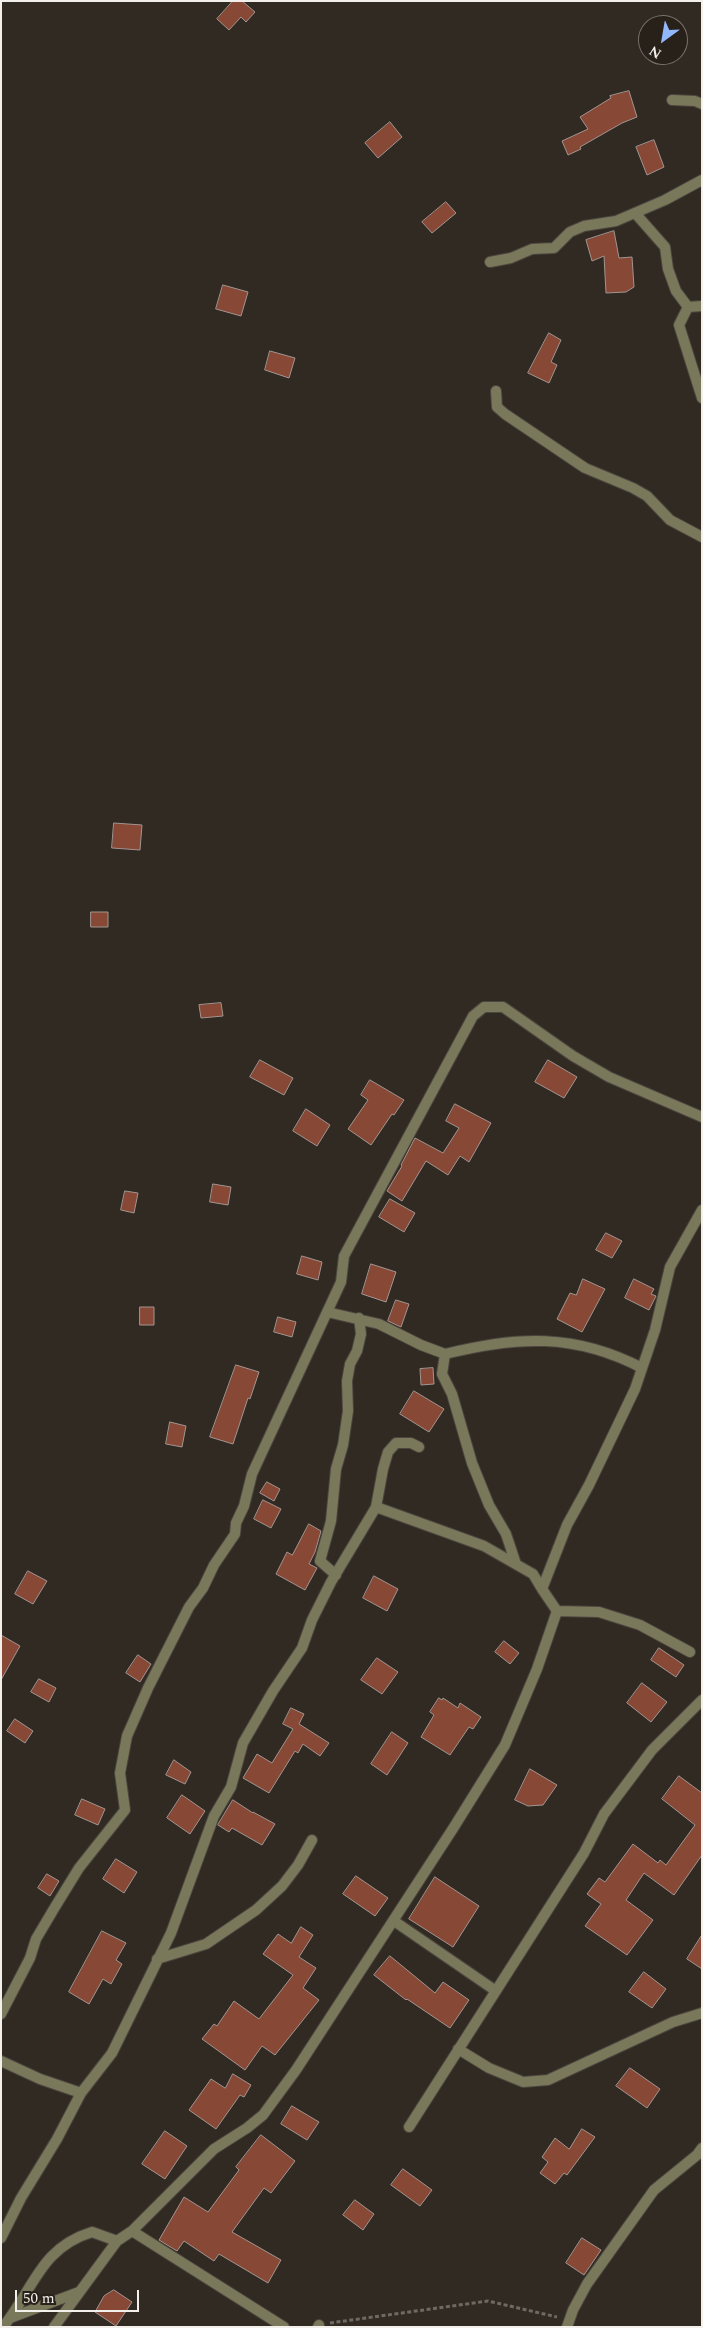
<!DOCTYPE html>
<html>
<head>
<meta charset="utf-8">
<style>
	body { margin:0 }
	#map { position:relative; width:703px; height:2328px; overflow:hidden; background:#312a23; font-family:Spectral,serif }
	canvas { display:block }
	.frame { position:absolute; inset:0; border:2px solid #f3efea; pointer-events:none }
	.north { position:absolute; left:638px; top:15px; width:50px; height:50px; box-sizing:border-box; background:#272119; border:1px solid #79736d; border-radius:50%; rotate:212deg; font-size:14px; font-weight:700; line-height:20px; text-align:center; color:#f3efea }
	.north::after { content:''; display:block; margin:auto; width:18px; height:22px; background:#92b7fd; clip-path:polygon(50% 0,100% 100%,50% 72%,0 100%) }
	.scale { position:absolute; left:15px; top:2290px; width:124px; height:22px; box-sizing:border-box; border:2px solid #f3efea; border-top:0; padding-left:6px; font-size:15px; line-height:18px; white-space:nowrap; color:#f3efea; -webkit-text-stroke:4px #272119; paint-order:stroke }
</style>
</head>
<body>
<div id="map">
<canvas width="703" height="2328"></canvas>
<div class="frame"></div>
<div class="north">N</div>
<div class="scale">50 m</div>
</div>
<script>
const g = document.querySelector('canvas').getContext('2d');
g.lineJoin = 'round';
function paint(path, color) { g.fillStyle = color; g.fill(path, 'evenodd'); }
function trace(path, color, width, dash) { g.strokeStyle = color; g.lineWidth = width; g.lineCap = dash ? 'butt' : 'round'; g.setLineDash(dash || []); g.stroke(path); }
const building = new Path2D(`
	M233,1H242L255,12L246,22L241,17L229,30L217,19Z
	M629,91L637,117L622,123L580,147L581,149L568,155L562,141L588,129L580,117L611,98L610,96Z
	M390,122L402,137L378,158L365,143Z
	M654,140L664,167L647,175L636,147Z
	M446,202L456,213L432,233L422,222Z
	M614,231L619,258L632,257L634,287L626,292L606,293L604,256L592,261L586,240Z
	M223,285L248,292L241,316L216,309Z
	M549,333L561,340L551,362L557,365L549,383L528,373Z
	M270,351L295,358L289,378L265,370Z
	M114,823L142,825L140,850L112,848Z
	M91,912H108V927H91Z
	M221,1003L223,1016L201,1018L199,1005Z
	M260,1060L293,1078L284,1095L250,1077Z
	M548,1060L577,1077L564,1098L535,1082Z
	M370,1080L404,1100L394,1115L392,1114L371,1145L348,1129L368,1100L361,1095Z
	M455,1104L491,1123L469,1162L460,1156L448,1175L426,1161L402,1201L387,1191L402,1166L401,1165L415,1138L443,1153L459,1128L446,1121Z
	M306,1109L330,1125L317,1146L293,1131Z
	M213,1184L231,1187L228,1205L210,1202Z
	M125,1191L138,1193L134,1213L121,1210Z
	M390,1199L415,1213L404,1232L379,1217Z
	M606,1233L622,1241L612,1258L596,1250Z
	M302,1256L322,1262L318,1280L297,1274Z
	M371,1264L396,1272L386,1302L362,1294Z
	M583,1279L605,1289L582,1332L557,1319L570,1293L576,1295Z
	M634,1279L654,1289L651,1294L656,1296L649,1310L625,1298Z
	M396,1300L409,1304L401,1327L388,1321Z
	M140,1307H154V1325H140Z
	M278,1317L296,1322L292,1337L274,1332Z
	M236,1365L259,1372L250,1399L248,1398L233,1444L210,1437Z
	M433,1368L434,1384L421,1385L420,1369Z
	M414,1391L444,1409L429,1432L400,1414Z
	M170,1422L186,1426L182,1447L166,1444Z
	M267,1482L280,1489L274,1501L260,1493Z
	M263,1500L281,1509L271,1528L254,1519Z
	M309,1524L321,1531L315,1552L309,1564L317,1568L305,1590L276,1574L287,1552L292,1555Z
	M28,1571L47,1581L33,1604L15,1594Z
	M374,1576L398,1589L387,1611L363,1598Z
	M1,1635L20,1646L1,1680Z
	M504,1641L519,1653L510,1664L495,1652Z
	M659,1648L684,1665L676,1677L651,1660Z
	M138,1655L151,1664L140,1682L126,1673Z
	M377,1658L398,1672L382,1694L361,1680Z
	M39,1679L56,1688L49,1702L31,1692Z
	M642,1683L667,1702L651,1722L627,1703Z
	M439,1698L442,1700L443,1698L458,1708L460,1703L481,1717L473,1729L469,1727L450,1755L421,1737L434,1715L430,1712Z
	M291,1708L304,1714L299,1724L329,1743L320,1756L303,1744L298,1753L295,1751L269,1793L243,1778L257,1754L272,1763L293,1729L283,1724Z
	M15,1719L33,1731L25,1743L7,1731Z
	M392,1732L408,1743L387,1775L371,1764Z
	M174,1760L191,1772L185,1784L166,1775Z
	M530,1769L557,1785L543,1805L528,1806L515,1800Z
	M679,1776L702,1793V1855L674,1895L644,1873L626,1900L653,1920L627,1955L585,1926L601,1904L587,1894L599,1878L605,1882L633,1844L658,1863L660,1860L666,1865L695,1825L662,1799Z
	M182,1795L205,1811L190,1834L167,1818Z
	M82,1799L105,1809L98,1825L75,1815Z
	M233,1800L253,1813V1812L275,1824L262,1845L232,1828L229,1832L218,1825Z
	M116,1859L137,1872L124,1893L103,1879Z
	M47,1874L59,1881L50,1896L38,1888Z
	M356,1876L388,1898L375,1916L343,1894Z
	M435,1877L479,1906L453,1947L409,1919Z
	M301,1927L313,1935L299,1957L316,1968L303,1988L319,2000L275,2055L262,2046L245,2070L202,2039L214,2024L217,2026L234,2001L259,2019L293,1975L263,1954L278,1934L291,1943Z
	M102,1931L126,1943L116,1960L122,1964L111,1984L103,1979L89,2004L69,1992Z
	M702,1935V1969L687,1959Z
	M390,1956L435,1993L443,1982L469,2000L450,2028L407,1999L406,2000L374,1975Z
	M644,1972L666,1989L652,2008L629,1992Z
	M630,2068L660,2089L647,2108L616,2086Z
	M233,2074L251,2085L244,2097L240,2095L216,2129L189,2110L211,2079L225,2088Z
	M292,2106L319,2122L307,2140L281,2124Z
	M582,2129L595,2137L567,2175L564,2173L555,2184L540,2173L548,2162L542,2157L555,2138L569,2149Z
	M165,2131L187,2146L165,2179L142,2164Z
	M261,2135L295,2161L271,2193L264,2188L232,2232L281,2260L268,2283L219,2254L214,2261L184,2241L177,2251L159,2240L184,2197L208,2212L239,2170L236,2167Z
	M403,2169L432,2190L420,2206L391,2185Z
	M355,2200L374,2214L363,2230L343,2215Z
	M582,2238L601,2250L584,2275L566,2263Z
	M114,2290L132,2302L116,2326L95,2312L104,2296Z`);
paint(building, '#884836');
trace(building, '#a29591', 1);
const minor = new Path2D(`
	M672,100L695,101L702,104
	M635,213L665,247L668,269L676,291L688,307
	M490,262L511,258L532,249L554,248L570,232L584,226L616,221L665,200L702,180
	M702,306L688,307L679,325L702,398
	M496,391L497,407L505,414L585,468L633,488L647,496L670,520L702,537
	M327,1312L379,1324L421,1345L445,1354
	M376,1507L383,1469L388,1452L396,1443H411L419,1447
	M516,1564L506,1534L489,1505L472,1463L452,1394L442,1374L445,1354C517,1336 575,1333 642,1368
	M336,1575L320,1561L331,1521L336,1469L343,1445L348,1411L347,1381L350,1364L357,1351L361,1334L359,1318
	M557,1611L599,1612L640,1625L690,1652
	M394,1921L496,1991
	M157,1959L206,1944L256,1910L282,1886L298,1865L312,1840
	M1,2014L30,1958L36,1939L55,1907L79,1868L125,1810L120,1773L127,1736L148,1688L189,1607L203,1588L214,1565L235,1534L236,1523L244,1506L252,1474L341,1282L344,1256L473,1016L484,1007H503L573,1056L609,1077L702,1117
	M458,2049L489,2068L523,2082L548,2080L673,2022L702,2013
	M1,2061L40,2079L81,2093L112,2053L171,1933L214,1816L231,1787L243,1743L273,1691L302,1648L312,1620L331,1582L376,1507L484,1546L533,1574L542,1589
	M409,2127L584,1853L604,1814L652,1750L702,1700
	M132,2231L284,2327
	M1,2238L21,2198L57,2139L81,2093
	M10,2318L79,2292
	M3,2327C34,2289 40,2248 92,2232L117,2241
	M54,2327L117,2241L132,2231L214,2149L247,2128L263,2115L296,2070L454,1827L505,1745L537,1669L557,1611L542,1589L567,1525L589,1485L635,1389L655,1330L670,1267L702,1210
	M318,2327L319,2325
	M567,2327L573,2310L587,2284L654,2190L697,2155L702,2148`);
trace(minor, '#4c463f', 12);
trace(new Path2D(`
	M330,2323L488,2301L557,2317`), '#6f6963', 3, [4, 2.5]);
trace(minor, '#7a785b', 10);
</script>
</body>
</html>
